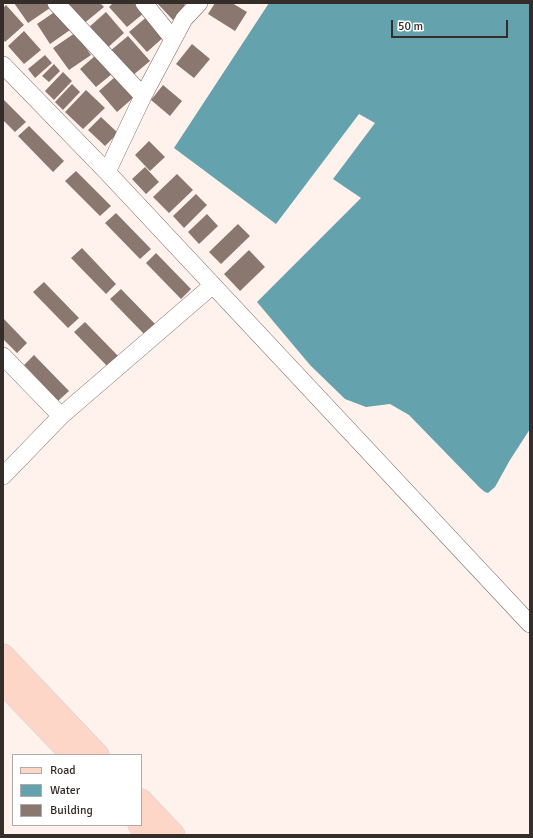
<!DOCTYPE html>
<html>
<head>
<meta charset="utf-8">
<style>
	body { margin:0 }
	#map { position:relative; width:533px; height:838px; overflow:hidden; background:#fff1ec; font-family:Signika,sans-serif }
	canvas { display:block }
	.frame { position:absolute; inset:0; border:4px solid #352d2a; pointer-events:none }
	.legend { position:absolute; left:12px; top:754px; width:130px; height:72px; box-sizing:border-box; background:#fff; border:1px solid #aeabaa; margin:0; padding:5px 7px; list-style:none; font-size:12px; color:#352d2a }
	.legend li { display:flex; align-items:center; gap:8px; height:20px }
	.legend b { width:20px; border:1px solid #aeabaa }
	.scale { position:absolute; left:391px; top:20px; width:117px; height:18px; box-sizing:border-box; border:2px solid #352d2a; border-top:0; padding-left:5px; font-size:12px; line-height:14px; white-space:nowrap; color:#352d2a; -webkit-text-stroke:3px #fff; paint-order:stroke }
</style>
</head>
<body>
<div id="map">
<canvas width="533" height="838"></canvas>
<div class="frame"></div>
<ul class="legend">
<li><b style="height:5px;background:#fed6c8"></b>Road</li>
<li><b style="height:11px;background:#64a3ae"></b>Water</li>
<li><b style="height:11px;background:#8a776f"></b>Building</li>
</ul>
<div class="scale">50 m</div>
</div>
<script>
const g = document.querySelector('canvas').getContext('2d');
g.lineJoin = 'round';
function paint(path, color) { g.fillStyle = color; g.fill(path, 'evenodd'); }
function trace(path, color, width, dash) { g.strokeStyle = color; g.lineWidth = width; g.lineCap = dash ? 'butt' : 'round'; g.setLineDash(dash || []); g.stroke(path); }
paint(new Path2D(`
	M269,3H530V429L510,460L495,487L488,493L485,492L480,488L409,415L390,404L366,407L345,399L310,365L257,302L361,198L333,179L375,123L359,114L276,224L174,148Z`), '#64a3ae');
paint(new Path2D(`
	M14,3H47L50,8L28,23Z
	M68,3H100L104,7L82,25L65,5Z
	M113,3H135L144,13L127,27L109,7Z
	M157,3H183L187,7L173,20Z
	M215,3H232L247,12L235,31L208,14Z
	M6,5L24,25L5,42L3,39V8Z
	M56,11L70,30L50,44L37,24Z
	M106,12L124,33L106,49L88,28Z
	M149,15L166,35L147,52L129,32Z
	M24,31L41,50L24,64L8,46Z
	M75,33L91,55L69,70L53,48Z
	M128,36L150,61L132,76L110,51Z
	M192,44L210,59L194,78L176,64Z
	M45,55L52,63L35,78L28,69Z
	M96,55L112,74L96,87L80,69Z
	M54,64L60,71L49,82L42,76Z
	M63,72L72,81L54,100L45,91Z
	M115,77L133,98L117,112L99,91Z
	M72,84L80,92L63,110L55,102Z
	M163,85L182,101L170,116L151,100Z
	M86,90L105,108L83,129L65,112Z
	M3,99L26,122L15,132L3,120Z
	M101,117L118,133L105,146L88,130Z
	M29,126L64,161L53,172L18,136Z
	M149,141L165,157L150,171L135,155Z
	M145,167L159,182L146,194L132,179Z
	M76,171L111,206L100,216L65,181Z
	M177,174L193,190L169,213L153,197Z
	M196,194L207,205L184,228L173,216Z
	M116,213L151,249L140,259L105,223Z
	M207,214L218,226L199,244L188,232Z
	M238,224L250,236L221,264L209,252Z
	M82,248L116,284L106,294L71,258Z
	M249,250L265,267L240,291L224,274Z
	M156,253L191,289L181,299L146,263Z
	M44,282L79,318L68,328L33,292Z
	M121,289L156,325L145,335L110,299Z
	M3,318L27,343L17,353L3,339Z
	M85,322L120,358L109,368L74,332Z
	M34,355L69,391L58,401L24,365Z`), '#8a776f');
const street = new Path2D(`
	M56,3L143,96
	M144,3L173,39
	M3,65L107,172L530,624
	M107,172L143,96L184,19L199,3
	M3,356L61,416L213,285
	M3,476L61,416`);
const primary = new Path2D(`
	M3,655L98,755
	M3,683L72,755
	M141,800L174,835
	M139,825L149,835`);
trace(street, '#78655e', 18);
trace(primary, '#d3d1d0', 23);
trace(street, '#fff', 17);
trace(primary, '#fed6c8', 22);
</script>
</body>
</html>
